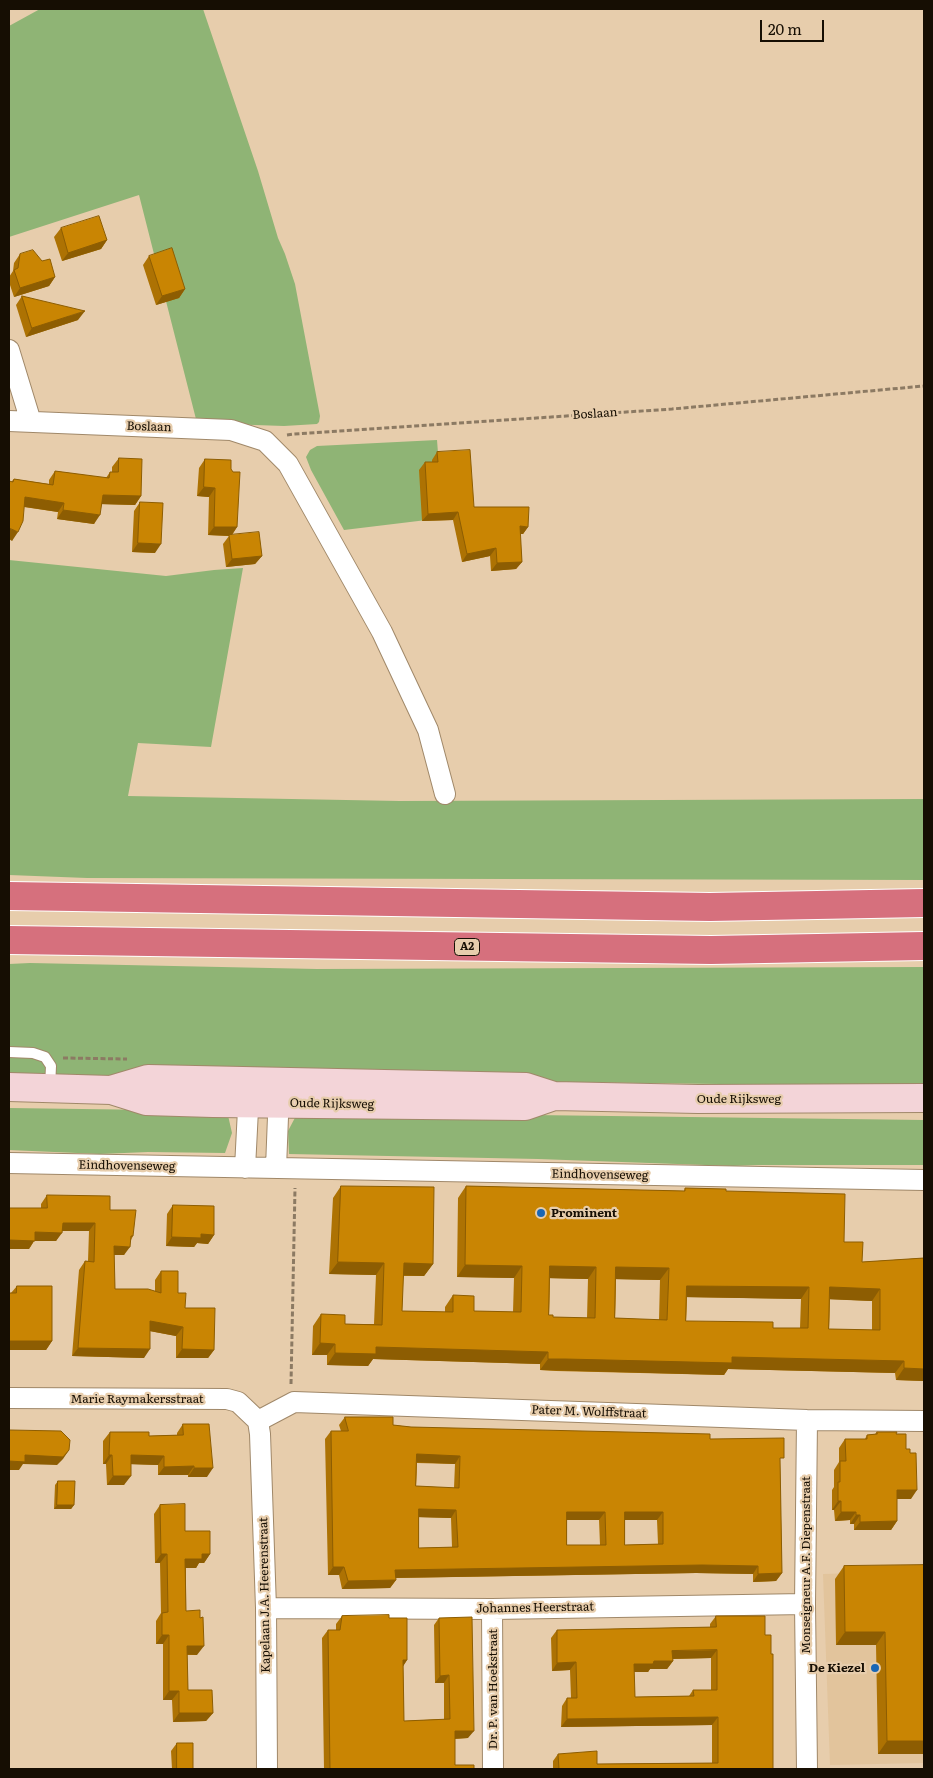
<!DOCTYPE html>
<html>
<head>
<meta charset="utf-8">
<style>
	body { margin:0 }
	#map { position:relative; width:933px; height:1778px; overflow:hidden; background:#e7cdac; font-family:Literata,serif }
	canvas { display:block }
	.frame { position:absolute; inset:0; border:10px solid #160e03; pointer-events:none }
	.scale { position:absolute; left:760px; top:20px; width:64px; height:22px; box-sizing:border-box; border:2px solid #160e03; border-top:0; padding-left:6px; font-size:15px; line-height:18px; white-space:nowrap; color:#160e03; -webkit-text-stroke:4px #e7cdac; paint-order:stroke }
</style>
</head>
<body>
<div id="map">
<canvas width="933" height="1778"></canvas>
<div class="frame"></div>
<div class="scale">20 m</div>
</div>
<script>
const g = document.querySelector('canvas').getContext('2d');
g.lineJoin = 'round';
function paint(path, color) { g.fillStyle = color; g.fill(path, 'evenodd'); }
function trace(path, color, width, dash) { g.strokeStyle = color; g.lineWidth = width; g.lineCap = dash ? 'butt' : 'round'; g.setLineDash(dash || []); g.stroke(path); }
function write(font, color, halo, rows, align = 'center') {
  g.font = font + ' Literata,serif'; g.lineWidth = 4.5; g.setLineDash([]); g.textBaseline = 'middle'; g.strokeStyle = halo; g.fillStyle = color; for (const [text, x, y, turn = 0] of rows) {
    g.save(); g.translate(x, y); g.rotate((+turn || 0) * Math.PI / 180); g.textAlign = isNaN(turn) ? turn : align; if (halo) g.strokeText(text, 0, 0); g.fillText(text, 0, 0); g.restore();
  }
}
paint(new Path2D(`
	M924,1571V1763L830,1765L823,1574Z`), '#e2c49c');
paint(new Path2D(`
	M40,9H203L258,171L278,238L285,254L295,284L320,416L319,422L317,424L284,426L197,423L139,195L9,237V26Z
	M437,440L443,518L344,530L311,470L306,457L310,450L317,446Z
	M9,560L166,576L214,570L243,568L211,747L138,743L128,796L400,801L924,799V880L87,878L9,875Z
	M30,963L317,969L924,967V1089L719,1084L9,1075V964Z
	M9,1108L227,1111L232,1133L225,1153L148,1152L100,1154L9,1150Z
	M298,1112L924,1120V1165H758L733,1166L538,1159L289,1154L288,1131Z`), '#8fb475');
const lane = new Path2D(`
	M9,1052L33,1053L45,1057L51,1066L50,1087`);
const street = new Path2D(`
	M9,350L31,422
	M9,421L231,430L265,441L288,464L382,632L428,730L445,794
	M9,1163L924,1180
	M245,1168L249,1090
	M276,1168L279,1091
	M9,1398L227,1399L238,1402L258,1421
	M807,1420L805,1604L807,1769
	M258,1421L294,1402L807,1420L924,1421
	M258,1421L260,1434L266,1608L267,1769
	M266,1608L492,1609L805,1604
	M492,1609L493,1769`);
const secondary = new Path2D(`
	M9,1087L111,1090L146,1101L213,1103L525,1106L554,1096
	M111,1090L148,1079L526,1087L554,1096L698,1099L924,1098`);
const highway = new Path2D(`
	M9,896L710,907L924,903
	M9,940L711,950L924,946`);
trace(lane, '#a08869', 12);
trace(street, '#a08869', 22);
trace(secondary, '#a08869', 30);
trace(highway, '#fff', 30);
trace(new Path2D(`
	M287,435L294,434L672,409L924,386
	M63,1058L127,1059
	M291,1384L295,1188`), '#8c7a63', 3, [5, 2.5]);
trace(lane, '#fff', 10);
trace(street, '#fff', 20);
trace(secondary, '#f3d4d8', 28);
trace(highway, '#d6707d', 28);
paint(new Path2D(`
	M61,228L107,240L101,249L62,261L54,237Z
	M20,254L42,261L55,277L49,286L14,297L9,282V277L13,271L14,263Z
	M149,256L185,289L179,298L156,305L143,265Z
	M22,296L78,320L26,337L16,305Z
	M437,452L474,507L528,527L523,534H520L522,562L516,569L491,571L490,556L462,562L453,520L422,521L419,470L425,462H432V460Z
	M119,458L141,496L135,505L102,504L94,524L57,519L58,512L24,507L12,541V481L14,479L49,484V480L55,471L106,478L110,472H112V467Z
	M205,459L231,469L237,527L232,535L262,556L255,564L226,567L223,544L229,536L208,535L209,497L197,496L199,468Z
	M140,502L155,553L132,552L134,511Z
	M341,1186L433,1264L424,1276H403L402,1311L445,1312V1307L453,1295L474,1311L513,1312L514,1278L457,1277L458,1198L466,1186L684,1191L685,1188L726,1191L844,1242L862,1262L924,1258V1381L896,1380L895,1373L728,1369L724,1375L556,1371L540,1370V1364L373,1359L368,1366L327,1365V1355H312L313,1326L321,1314L345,1324H374L376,1275L329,1274L333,1198ZM550,1278L588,1279L587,1318L553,1317L549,1315ZM616,1279L660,1280L659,1320L615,1318ZM687,1297L801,1299L800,1328H773L686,1321ZM830,1299L872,1301V1330L829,1329Z
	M47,1195L110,1210L133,1236L131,1240L124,1255H114L115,1289L155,1291V1280L161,1271L178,1293L185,1308L214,1350L208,1358H176V1336L150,1331L144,1358L72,1356L79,1270L85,1261H88L89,1231H62L56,1241H34L29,1249L41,1208V1204Z
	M173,1205L214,1235L208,1244L197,1243L194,1247L166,1246L167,1214Z
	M17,1286L52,1341L46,1350L11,1293Z
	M345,1417L393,1425L411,1427L710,1439L780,1463L782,1573L776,1581L753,1582V1574L696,1573L395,1578L396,1580L390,1588L342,1589L339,1575H328L325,1439L331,1431H341L339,1425ZM417,1463L455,1464L454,1488L416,1486ZM419,1517L451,1518L452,1547L419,1548ZM567,1520H599L600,1545H567ZM625,1520H657L658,1544L625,1545Z
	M183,1424L207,1477H188V1475H158V1465L131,1464L124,1485H107L106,1464H103V1441L110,1432L149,1436L177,1435V1433Z
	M877,1432L896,1434L906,1449L911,1499H897V1521L891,1530H854V1524H850V1520L835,1521L834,1510H832V1490L834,1487V1470L839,1462V1448L845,1439H865L867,1435L875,1434Z
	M58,1481L74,1505L71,1509H54L55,1485Z
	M160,1505L185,1531L210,1554L204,1563H199L196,1568H186V1611L197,1655H187L188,1690L213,1713L206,1721L173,1722L172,1700H163V1644H156V1621L161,1613L160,1563H155L154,1514Z
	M924,1565V1754H878L876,1645H836L835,1579L844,1566Z
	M342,1616L389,1618L407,1660L403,1666L404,1721L444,1719V1683H435L434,1625L439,1618L468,1738L455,1739V1765L474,1769H324L322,1638L328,1630H336V1624Z
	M716,1616L765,1635L773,1769H553V1761L558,1754L597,1764L712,1763V1725L561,1727L562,1706L567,1698H571L570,1670L552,1671L551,1638L557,1630L710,1627V1624ZM711,1658V1690H693L689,1696L635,1697L634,1672H648L650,1669H667L673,1661V1659Z
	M177,1743L193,1769H172L171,1751Z`), '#ad7203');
paint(new Path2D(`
	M107,240L101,249L62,261L68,253Z
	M55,277L49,286L14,297L20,288Z
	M185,289L179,298L156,305L162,296Z
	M85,311L78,320L26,337L32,328Z
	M204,487L215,488L209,497L197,496Z
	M103,495L141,496L135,505L97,504Z
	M25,497L64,503L58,512L19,506Z
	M63,510L100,515L94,524L57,519Z
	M458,512L453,520L422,521L428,514Z
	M520,526L528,527L523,534H514Z
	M214,527H237L231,536L208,535Z
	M9,528L18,532L12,541L9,539Z
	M138,543L161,544L155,553L132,552Z
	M496,548L490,556L462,562L467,554Z
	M262,556L255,564L226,567L232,559Z
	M522,562L516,569L491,571L497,563Z
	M63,1223H95L89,1231H57Z
	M35,1232L62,1233L56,1241H34L29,1249H9V1240Z
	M201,1234L214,1235L208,1244L197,1243L194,1247L166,1246L172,1237Z
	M114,1246L130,1247L124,1255H108Z
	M338,1262L384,1263L376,1275L329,1274Z
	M404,1263L433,1264L424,1276L395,1275Z
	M465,1265L522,1266L514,1278L457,1277Z
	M550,1266L596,1267L588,1279L542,1278Z
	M616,1267L669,1268L660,1280L608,1279Z
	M687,1286L809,1287L801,1299L678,1297Z
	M830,1287L880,1289L872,1301L822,1299Z
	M150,1321L183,1327L176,1336L144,1330Z
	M9,1341H52L46,1350H9Z
	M320,1343L335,1344L327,1355H312Z
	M376,1347L548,1352L540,1364L373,1359L368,1366L327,1365L335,1353Z
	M78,1348L150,1349L144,1358L72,1356Z
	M182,1349L214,1350L208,1358H176Z
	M732,1357L904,1361L895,1373L728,1369L724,1375L540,1370L548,1359Z
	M904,1368L924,1369V1381L896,1380Z
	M69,1450L63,1459L57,1465L23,1464L19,1470H9V1461L25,1455Z
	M417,1454L460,1456L455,1464L411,1462Z
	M109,1455H112L106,1464H103Z
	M131,1455L164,1456L158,1465L125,1464Z
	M194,1466L188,1475H158L164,1467Z
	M194,1468H213L207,1477H188Z
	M113,1476H131L124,1485H107Z
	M897,1490H917L911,1499H891Z
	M838,1501H841L834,1510H832Z
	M57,1505H74L71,1509H54Z
	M419,1509L456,1510L451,1518L413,1517Z
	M567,1512H605L599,1520H561Z
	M625,1512H663L657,1520H619Z
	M841,1512H856L850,1520L835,1521Z
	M856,1515H860L854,1524H850Z
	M897,1521L891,1530H854L860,1522Z
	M161,1554H167L160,1563H155Z
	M202,1554H210L204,1563H199L196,1568H179L185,1559Z
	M702,1565L758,1566L753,1574L696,1573L390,1578L395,1570Z
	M333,1567H344L339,1575H328Z
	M782,1573L776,1581L753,1582L758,1574Z
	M396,1580L390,1588L342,1589L348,1581Z
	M845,1632H885L876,1645H836Z
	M162,1635H169L163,1644H156Z
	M187,1646H204L197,1655L181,1654Z
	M717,1650L711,1658L667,1659L672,1651Z
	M403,1660H407L402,1668Z
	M654,1661H673L667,1669H650L648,1672H629L634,1664Z
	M576,1662L570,1670L552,1671L557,1663Z
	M449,1675L444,1683H435L440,1676Z
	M169,1691H179L172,1700H163Z
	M179,1713H213L206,1721L173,1722Z
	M718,1717L712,1725L561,1727L567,1719Z
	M455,1731H474L468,1738L449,1739Z
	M887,1741H924V1754H878Z`), '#8d5d02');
const building = new Path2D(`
	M99,216L107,240L68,253L61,228Z
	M172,248L185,289L162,296L149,256Z
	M33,250L42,261L50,259L55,277L20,288L14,270L18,268L20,254Z
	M22,296L85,311L32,328Z
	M470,450L474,507H529L528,527L520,526L522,562L497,563L496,548L467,554L458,512L428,514L425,462H438L437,452Z
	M119,458L142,459L141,496L103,495L100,515L63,510L64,503L25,497L23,521L18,532L9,528V481L13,482L14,479L53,485L55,471L109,478L110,472H118Z
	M205,459L231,460V469L233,472H240L237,527H214L215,488L204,487Z
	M140,502L163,503L161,544L138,543Z
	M259,532L262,556L232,559L229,535Z
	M341,1186L434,1187L433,1264L404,1263L402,1311L453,1312V1295L474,1296V1311L521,1312L522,1266L465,1265L466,1186L685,1191V1188L726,1189V1191L845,1194L844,1242H863L862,1262L924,1258V1369L904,1368V1361L732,1357V1363L565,1359H548V1352L376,1347V1354L335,1353V1344L320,1343L321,1314L345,1315V1324L382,1325L384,1263L338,1262ZM550,1266L596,1267L595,1318L553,1317V1315H549ZM616,1267L669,1268L667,1320L615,1318ZM687,1286L809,1287L808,1328H773V1322L686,1321ZM830,1287L880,1289V1330L829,1329Z
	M47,1195L110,1196V1210H136L133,1236H131L130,1247L114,1246L115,1289H148L161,1293V1271H178V1293H186L185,1308H215L214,1350L182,1349L183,1327L150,1321V1349L78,1348L85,1261L94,1262L95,1223H63L62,1233L35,1232V1241L9,1240V1208H47Z
	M173,1205L214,1206V1235L201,1234V1238L172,1237Z
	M17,1286H52V1341H9V1293H16Z
	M345,1417H393V1425L411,1427L710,1434V1439L784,1438V1458H780L782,1573L758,1574V1566L702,1565L395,1570L396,1580L348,1581L344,1567H333L331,1431H348ZM417,1454L460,1456L459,1488L416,1486ZM419,1509L456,1510L458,1547L419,1548ZM567,1512H605L606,1545H567ZM625,1512H663V1544L625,1545Z
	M183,1424H209L213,1468H194V1466L164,1467V1456L131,1455V1476H113L112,1455H109L110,1432H149V1436L183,1435Z
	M9,1430L61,1431L70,1440L69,1450L63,1457L25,1455V1462L9,1461Z
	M877,1432H897L896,1434H906V1449H910V1453H916L917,1490H897V1521L860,1522V1515H856V1512H841V1501H838V1482H840V1461H846L845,1439H867V1435L877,1434Z
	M58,1481H75L74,1505H57Z
	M185,1504V1531H210V1554H202V1559H185L186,1611L200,1610V1618L203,1617L204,1646H187L188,1690H212L213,1713H179V1691H169V1635H162V1613L168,1612L167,1554H161L160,1505Z
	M924,1565V1741H887L885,1632H845L844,1566Z
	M389,1615V1618H407V1660H403L404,1721L450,1719L449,1675L440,1676L439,1618L472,1617L474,1731H455V1765H474V1769H330L328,1630H340L342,1616Z
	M716,1616H765V1635H771V1654H773V1769H559L558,1754L597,1751V1764L718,1763V1717L567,1719V1698H577L576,1662L557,1663V1630L716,1627ZM717,1650V1690H693L694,1696L635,1697L634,1664H653L654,1661H673L672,1651Z
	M177,1743H193V1769H177Z`);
paint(building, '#c98503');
trace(building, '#8d5d02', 1);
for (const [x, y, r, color] of [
	[541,1213,5,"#1966b5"],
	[875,1668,5,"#1966b5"]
]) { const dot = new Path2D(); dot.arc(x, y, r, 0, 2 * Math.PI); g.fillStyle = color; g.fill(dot); trace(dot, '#e7cdac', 2); }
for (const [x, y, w] of [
	[467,947,25]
]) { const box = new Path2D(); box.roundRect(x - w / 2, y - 8.5, w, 17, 4); g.fillStyle = '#e7cdac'; g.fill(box); trace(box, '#160e03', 1); }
write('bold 11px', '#160e03', null, [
	["A2",467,947]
]);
write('12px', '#160e03', '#e7cdac', [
	["Boslaan",595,414,-4],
	["Boslaan",149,427,2],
	["Oude Rijksweg",739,1099],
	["Oude Rijksweg",332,1104,1],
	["Eindhovenseweg",127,1166,1],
	["Eindhovenseweg",600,1175,1],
	["Marie Raymakersstraat",137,1399],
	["Pater M. Wolffstraat",589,1412,2],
	["Monseigneur A.F. Diepenstraat",806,1565,-90],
	["Kapelaan J.A. Heerenstraat",265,1595,-91],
	["Johannes Heerstraat",535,1608,-1],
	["Dr. P. van Hoekstraat",493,1689,-90]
]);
write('bold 12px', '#160e03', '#e7cdac', [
	["Prominent",551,1213],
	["De Kiezel",865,1668,"right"]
], 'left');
</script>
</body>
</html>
